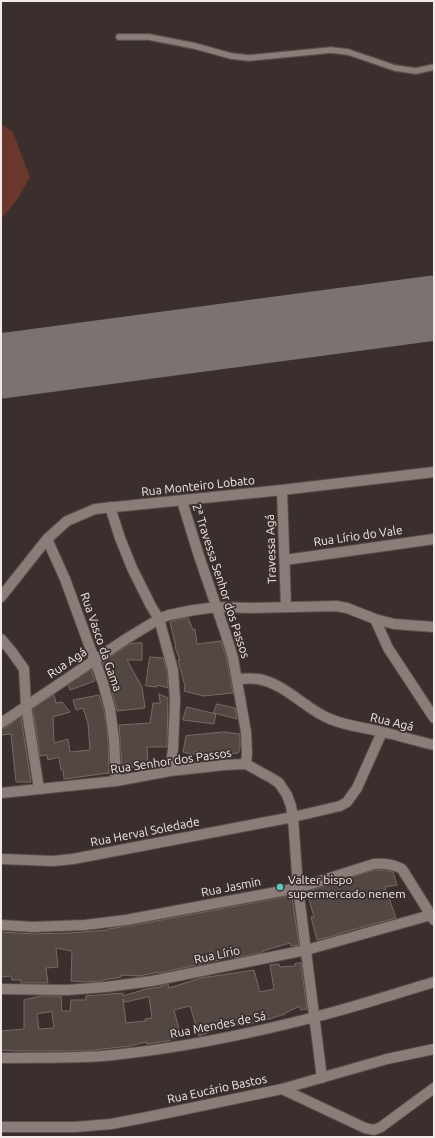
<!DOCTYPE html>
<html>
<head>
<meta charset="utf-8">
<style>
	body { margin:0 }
	#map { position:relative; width:435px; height:1138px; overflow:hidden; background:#3b2f2d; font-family:Ubuntu,sans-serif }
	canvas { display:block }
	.frame { position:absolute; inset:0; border:2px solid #f1eae8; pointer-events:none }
</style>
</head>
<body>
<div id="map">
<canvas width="435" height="1138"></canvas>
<div class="frame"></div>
</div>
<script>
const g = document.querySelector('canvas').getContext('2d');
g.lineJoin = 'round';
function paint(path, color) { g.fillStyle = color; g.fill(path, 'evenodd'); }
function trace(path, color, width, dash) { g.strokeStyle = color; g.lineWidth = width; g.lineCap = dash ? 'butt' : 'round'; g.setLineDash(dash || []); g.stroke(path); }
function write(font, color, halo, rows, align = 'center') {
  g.font = font + ' Ubuntu,sans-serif'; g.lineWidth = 3.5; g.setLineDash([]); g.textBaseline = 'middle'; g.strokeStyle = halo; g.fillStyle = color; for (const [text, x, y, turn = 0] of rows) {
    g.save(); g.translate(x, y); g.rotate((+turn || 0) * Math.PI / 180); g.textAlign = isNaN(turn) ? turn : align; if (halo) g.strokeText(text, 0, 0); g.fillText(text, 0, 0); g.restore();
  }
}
paint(new Path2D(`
	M1,124L13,132L30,177L17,200L1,219Z`), '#69372b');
trace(new Path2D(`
	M1,366L434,308`), '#7c7270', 65);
const building = new Path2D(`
	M188,618L193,630L195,629L197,644L221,641L227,660L233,693L203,696L184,691L185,686L178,660H180L175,647H176L170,622Z
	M142,643V660H127L142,687L145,708L117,711L112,692H113L111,676L108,677L102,663L129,644Z
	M150,657L163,658L167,671L168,688L157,685V687L146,686Z
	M91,670L95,681L70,690L68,685Z
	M159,694L168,698L167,747H147L148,766L122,769L119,725L150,723L153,703H160Z
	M54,695L56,703L62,702L70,712L53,717L54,743L68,739L70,752L90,750L88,723L83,708L76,710L73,700L99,695L104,710L108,740L109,773L64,779L63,770H61L59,757L48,760L47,755L40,756L33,709Z
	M217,704L235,708L237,719L214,713Z
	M187,707L216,714L214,724L183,720Z
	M21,717L31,782H16L11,734L1,735V729L5,728Z
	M224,732L240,734V748L238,753L227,754L225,758L218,759L219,755L195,751L194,755L183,752L186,736Z
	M375,870H385L393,872L397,885L385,887L396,918L337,934V935L317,940L311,917H314L307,892Z
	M292,896L299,945L291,946L290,943L266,950L260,953L235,958V956L220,960L159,973V972L139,976L121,975V977L103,980V981L86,982L71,981L72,951L56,948L58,967L46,968L48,983H21V980H12L11,976L1,977V932L33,934L69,933L108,930V929L140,924Z
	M301,963L307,1009L301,1010L300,1006L285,1013V1014L266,1020V1019L247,1025L246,1022L224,1029L223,1027L199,1036L190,1006L174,1010L181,1036L168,1041L146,1044V1042L130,1046L85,1051H15L1,1050V1031L24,1029V1000L40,996H61L62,1011H70L71,1000H86V996L123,993V996L146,989L161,987V986L168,984L169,988L201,978L254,970L260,992L274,989L270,965L279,964L280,967L295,966V964ZM149,997L152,1018L145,1019V1021L126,1023L123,999L124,1002ZM52,1012L54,1028L39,1029L37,1014Z`);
paint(building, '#534744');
trace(building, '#776a67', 1);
const service = new Path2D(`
	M119,37H149L195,46L231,56L249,58L331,50L348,52L395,68L416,71L434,67`);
const minor = new Path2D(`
	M282,490L286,607
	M182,501L199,556L226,635L233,658L246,732L247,753L246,764
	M110,507L120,538L132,568L151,606L159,619L173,670L175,700L173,749L170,771
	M47,539L65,579L103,683L110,709L114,739L116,781
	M285,560L434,539
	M1,597L47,539L67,521L95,509L282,490L434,472
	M375,619L388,648L434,718
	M1,639L12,652L24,669L26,706L39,789
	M237,679C244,679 251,678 258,679C286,684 305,709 330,719C347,726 366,728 383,732C400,736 417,741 434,745
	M1,723L126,639L159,619L169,615L194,610L217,607L251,608L336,606L347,608L375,619L394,624L434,627
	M1,793L116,781L170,771L224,765L246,764L273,779L279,783L287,795L291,806L293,817L298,888L322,1078
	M1,859L53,861L73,859L293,817L340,806L347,802L357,788L382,732
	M1,925L33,927L85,925L126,920L298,888L374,864C385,863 393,864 402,869L434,920
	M1,989L67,990L106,987L152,981L306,950L434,914
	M1,1058C38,1057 76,1059 113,1055C181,1048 249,1034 315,1017C355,1007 394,994 434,982
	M282,1089L365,1128L374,1130L381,1127L434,1088
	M1,1127H75L111,1124L143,1118L282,1089L387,1059L434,1049`);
trace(service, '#584e4c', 8);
trace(minor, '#584e4c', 12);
trace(service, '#8a7c79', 5.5);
trace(minor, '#8a7c79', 10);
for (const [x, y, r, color] of [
	[280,887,4,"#58cec0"]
]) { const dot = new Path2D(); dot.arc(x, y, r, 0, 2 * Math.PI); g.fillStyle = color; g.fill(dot); trace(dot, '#3b2f2d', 1.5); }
write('12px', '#f1eae8', '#3b2f2d', [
	["Rua Monteiro Lobato",198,486,-6],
	["Rua Lírio do Vale",358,536,-8],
	["Travessa Agá",271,549,-92],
	["2ª Travessa Senhor dos Passos",221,581,72],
	["Rua Vasco da Gama",101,642,71],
	["Rua Agá",67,663,-34],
	["Rua Agá",392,722,13],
	["Rua Senhor dos Passos",171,761,-8],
	["Rua Herval Soledade",145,832,-11],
	["Rua Jasmin",231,887,-11],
	["Rua Lírio",217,955,-12],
	["Rua Mendes de Sá",218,1025,-11],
	["Rua Eucário Bastos",217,1089,-12]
]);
write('12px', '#f1eae8', '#3b2f2d', [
	["Valter bispo",288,880],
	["supermercado nenem",288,894]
], 'left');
</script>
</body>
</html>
